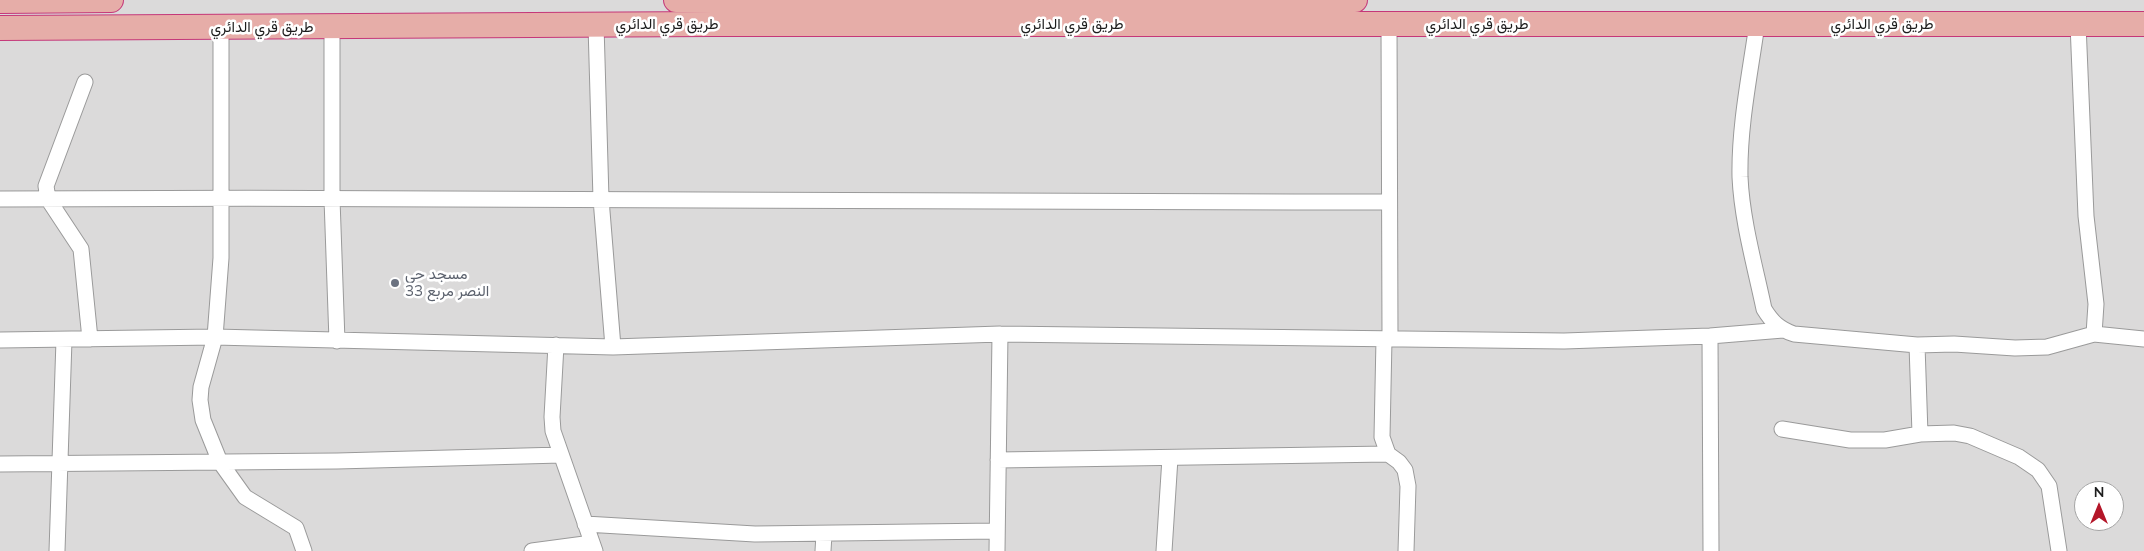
<!DOCTYPE html>
<html>
<head>
<meta charset="utf-8">
<style>
	body { margin:0 }
	#map { position:relative; width:2144px; height:551px; overflow:hidden; background:#ede9e4; font-family:Mulish,sans-serif }
	canvas { display:block }
	.north { position:absolute; left:2074px; top:481px; width:50px; height:50px; box-sizing:border-box; background:#fff; border:1px solid #a5a5a5; border-radius:50%; rotate:0deg; font-size:14px; font-weight:700; line-height:20px; text-align:center; color:#1d1d1d }
	.north::after { content:''; display:block; margin:auto; width:18px; height:22px; background:#b41629; clip-path:polygon(50% 0,100% 100%,50% 72%,0 100%) }
</style>
</head>
<body>
<div id="map">
<canvas width="2144" height="551"></canvas>
<div class="north">N</div>
</div>
<script>
const g = document.querySelector('canvas').getContext('2d');
g.lineJoin = 'round';
function paint(path, color) { g.fillStyle = color; g.fill(path, 'evenodd'); }
function trace(path, color, width, dash) { g.strokeStyle = color; g.lineWidth = width; g.lineCap = dash ? 'butt' : 'round'; g.setLineDash(dash || []); g.stroke(path); }
function write(font, color, halo, rows, align = 'center') {
  g.font = font + ' Mulish,Vazirmatn,sans-serif'; g.lineWidth = 5; g.setLineDash([]); g.textBaseline = 'middle'; g.strokeStyle = halo; g.fillStyle = color; for (const [text, x, y, turn = 0] of rows) {
    g.save(); g.translate(x, y); g.rotate((+turn || 0) * Math.PI / 180); g.textAlign = isNaN(turn) ? turn : align; if (halo) g.strokeText(text, 0, 0); g.fillText(text, 0, 0); g.restore();
  }
}
paint(new Path2D(`
	M0,0H2144V551H0ZM2084,491H2114V521H2084Z`), '#dbdada');
const minor = new Path2D(`
	M1389,24L1390,339
	M1757,24C1750,74 1739,126 1740,177C1742,221 1755,266 1764,309C1772,322 1779,329 1794,334L1917,345L1954,344L2015,348L2047,347L2094,334L2096,304L2086,216L2078,24
	M596,25L601,199L613,347
	M332,26V199L337,341
	M221,27V258L215,337L201,387L200,400L203,420L220,462L245,497L296,528L304,551
	M85,82L46,186L48,199L81,249L90,339
	M0,199C463,196 926,203 1389,202
	M2094,334L2144,339
	M1710,336L1711,551
	M1384,339L1382,437L1388,454L1399,462L1405,470L1408,486L1406,551
	M0,340L215,337L613,347L1000,334L1564,341L1710,336L1783,330
	M556,345L552,417L553,431L595,551
	M1917,345L1920,434
	M1782,429L1850,440H1885L1920,434L1954,433L1970,436L2019,457L2038,470L2049,486L2059,551
	M998,460L1388,454
	M0,464L337,461L561,455
	M585,524L755,534L997,531
	M57,551L64,340
	M532,551L592,543
	M823,551L824,534
	M997,551L1000,334
	M1164,551L1170,458`);
const trunk = new Path2D(`
	M676,0H1355
	M0,1L111,0
	M0,28L711,24H2144`);
trace(minor, '#9a9a9a', 17);
trace(trunk, '#c53779', 26);
trace(minor, '#fff', 15);
trace(trunk, '#e6ada8', 24);
for (const [x, y, r, color] of [
	[395,283,5,"#6b7280"]
]) { const dot = new Path2D(); dot.arc(x, y, r, 0, 2 * Math.PI); g.fillStyle = color; g.fill(dot); trace(dot, '#fff', 2); }
write('15px', '#1d1d1d', '#fff', [
	["طريق قري الدائري",667,24],
	["طريق قري الدائري",1072,24],
	["طريق قري الدائري",1477,24],
	["طريق قري الدائري",1882,24],
	["طريق قري الدائري",262,27]
]);
write('15px', '#5b616d', '#fff', [
	["مسجد حي",405,274],
	["النصر مربع 33",405,291]
], 'left');
</script>
</body>
</html>
